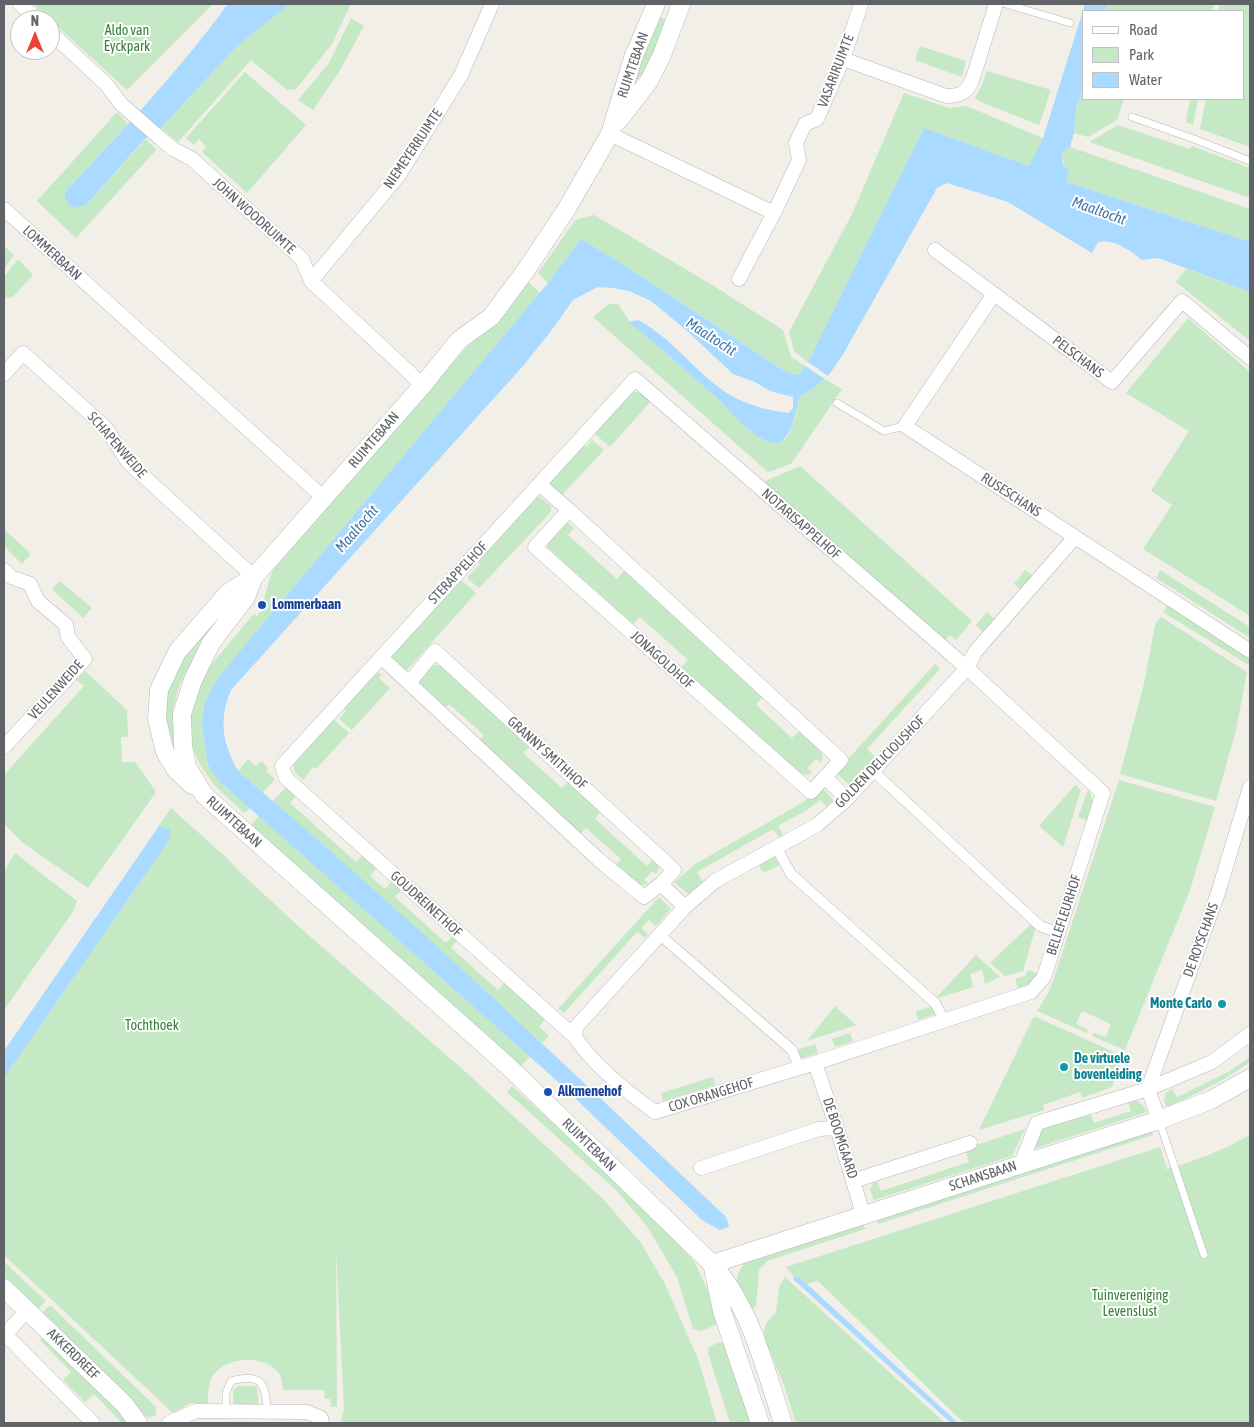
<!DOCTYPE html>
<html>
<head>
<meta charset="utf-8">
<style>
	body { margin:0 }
	#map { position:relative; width:1254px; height:1427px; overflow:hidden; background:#f1efe8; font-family:"Asap Condensed",sans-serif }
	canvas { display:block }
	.frame { position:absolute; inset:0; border:5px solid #5f6368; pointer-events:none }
	.legend { position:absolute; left:1082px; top:10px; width:162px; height:90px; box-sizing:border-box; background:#fff; border:1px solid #bfc1c3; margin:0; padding:6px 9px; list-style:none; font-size:15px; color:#5f6368 }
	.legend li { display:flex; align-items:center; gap:10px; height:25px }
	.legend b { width:25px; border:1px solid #bfc1c3 }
	.north { position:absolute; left:10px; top:10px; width:50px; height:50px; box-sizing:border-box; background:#fff; border:1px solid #bfc1c3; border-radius:50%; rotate:0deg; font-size:14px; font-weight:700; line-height:20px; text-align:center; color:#5f6368 }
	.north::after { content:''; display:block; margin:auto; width:18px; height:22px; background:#ea4335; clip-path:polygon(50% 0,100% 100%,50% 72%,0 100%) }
</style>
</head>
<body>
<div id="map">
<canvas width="1254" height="1427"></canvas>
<div class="frame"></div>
<ul class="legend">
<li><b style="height:6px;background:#fff"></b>Road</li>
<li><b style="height:14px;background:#c5e8c5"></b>Park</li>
<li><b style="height:14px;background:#aadaff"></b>Water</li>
</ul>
<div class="north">N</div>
</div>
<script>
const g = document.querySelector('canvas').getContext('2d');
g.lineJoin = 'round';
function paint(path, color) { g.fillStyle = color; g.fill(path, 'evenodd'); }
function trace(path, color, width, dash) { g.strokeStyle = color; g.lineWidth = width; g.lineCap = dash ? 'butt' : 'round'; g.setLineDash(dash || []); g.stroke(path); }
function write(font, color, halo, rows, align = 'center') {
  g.font = font + ' "Asap Condensed",sans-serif'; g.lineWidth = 4; g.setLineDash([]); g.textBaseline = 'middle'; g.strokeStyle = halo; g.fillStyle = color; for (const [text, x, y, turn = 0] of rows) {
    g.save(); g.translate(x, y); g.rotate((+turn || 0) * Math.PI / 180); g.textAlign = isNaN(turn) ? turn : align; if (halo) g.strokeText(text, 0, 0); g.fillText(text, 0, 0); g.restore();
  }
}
paint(new Path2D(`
	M33,4H213L127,90Z
	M290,4H351L332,44L296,89L287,90L251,60L178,142L161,128L236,47Z
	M1107,4H1214L1212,11H1105Z
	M1220,4H1250V147L1200,129L1206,99H1243V11H1218Z
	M655,16L668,20L649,66L637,80L635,79Z
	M351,18L364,26L339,72L313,110L298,100L329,63Z
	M920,46L966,61L962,77L915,60Z
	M987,71L1051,90L1039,125L978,101L975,98L982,85Z
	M245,72L306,125L247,193L202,152L206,147L199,139L194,145L186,138Z
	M1083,87V99H1124L1117,120L1088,137L1074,133L1076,109Z
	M904,93L949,108L966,106L1043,138L1029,166L924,128L808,362L794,351L789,332L852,214Z
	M1190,99H1198L1193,125L1186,122Z
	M117,112L128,124L65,192L86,205L146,139L156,150L76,238L37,201Z
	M1118,125L1190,149L1192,146L1250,168V198L1089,142Z
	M1070,147L1250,209V242L1067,182L1062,153Z
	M594,215L709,283L783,330L791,357L805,366L799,375L786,372L633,271L581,240L548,283L538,273L575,220Z
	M4,246L14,255L4,269Z
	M18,259L33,275L13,297L4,298V277Z
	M1186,269L1250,292V341L1176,282Z
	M528,282L540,293L275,610L202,724L208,765L218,780L250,808L244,813L214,785L199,763L192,746L190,718L196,692L204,673L254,614L257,616L263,609L260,606C267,596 267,584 272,572C280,556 304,535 317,520L314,517L468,346L503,316Z
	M609,304H618L630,322L711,393L755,434L785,440C793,428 797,411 799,397L810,391L825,379L842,389L791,464L768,472L593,317Z
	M1188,318L1250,372V616L1143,549L1172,505L1151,491L1189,431L1126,393Z
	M636,392L642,393L651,401L610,447L593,432L628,394Z
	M592,440L604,450L561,496L549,485V479L582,444L586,447Z
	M800,466L972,621L956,640L950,635L942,644L763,482Z
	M534,496L540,497L551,506V512L479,588L467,578L480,564L477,560Z
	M567,522L574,528L568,535L617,579L624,571L762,697L756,705L792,738L799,731L821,751L823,757L821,763L816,759L807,768L812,773L807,775L797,773L681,668L688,660L640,617L633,624L548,548L547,543L561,523Z
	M4,529L31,554L22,564L4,546Z
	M1025,570L1033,576L1021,590L1014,584Z
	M1160,570L1250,627V638L1156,578Z
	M460,579L476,593L407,670L401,671L390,656Z
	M60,581L92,608L83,618L52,589Z
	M241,590L218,623L202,640L179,686L173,709V730L177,755L189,777L164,736L162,722L170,672Z
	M1168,604L1250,655V666L1163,612Z
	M987,612L995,619L983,632L976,625Z
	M1161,617L1247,672L1236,730L1216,801L1120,774L1144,684L1155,625Z
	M935,664L940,669L867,749L875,757L850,786L836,772Z
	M436,665L442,666L530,746L523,753L562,788L569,781L601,811L595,819L647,866L654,858C659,864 660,867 656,874L652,871L644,880L648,883C634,890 624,875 615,866L621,859L586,828L579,835L479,742L484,735L449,704L443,710L419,684C421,676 428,667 436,665Z
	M85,671L127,710L128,737H121L122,762H135L156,792L88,888L23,843L4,824V775L84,686L76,680Z
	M378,673L382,674L379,678L390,688L352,730L339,719L346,711L343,707L374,674Z
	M332,718L349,733L316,769L313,767L303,780L294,772V765L297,756Z
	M248,759L256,766L262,761L268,768L266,771L275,779L263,792L238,771Z
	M1119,780L1215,807L1190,890L1125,1050L1092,1036L1094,1033L1106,1037L1111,1024L1082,1011L1076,1024L1088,1030L1087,1033L1037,1011L1048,993L1053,981Z
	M1075,785L1081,790L1063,847L1039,826Z
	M287,786L297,795L290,803L356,862L363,854L377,867L370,876L385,889L392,881L401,890L395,897L446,943L453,936L457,940L451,948L498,990L505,982L545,1019L539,1027L549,1036L542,1043L273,801Z
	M822,787L833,800L826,806L820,800L807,810L778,826L783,835L779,837L773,829L697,872L703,882L688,894L674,882L697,863L802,803Z
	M1088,790C1096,800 1091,809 1087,820L1078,817Z
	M171,808L227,858L241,873L297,925L469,1075L603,1199L641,1243L665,1284L698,1359L717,1423H341L344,1409L336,1250L337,1407H331L330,1399H325L324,1390H283C282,1386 282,1379 280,1375C267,1354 229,1356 215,1373C208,1381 208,1393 208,1403H191L173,1413L4,1255V1078L168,842L170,829L159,826Z
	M259,816L530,1057L520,1067L251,825Z
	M15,853L77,901L72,913L4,1010V871Z
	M774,856L779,865L763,873L758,864Z
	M659,897L671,909L656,926L649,920L641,928L648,934L645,938L637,932L564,1013L558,1009Z
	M1031,924L1036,926L1023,971L1005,976L990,963Z
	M976,955L1000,977L985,984L982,970L970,974L973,987L935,999Z
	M1028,970L1038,974C1033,983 1027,985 1018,988L1015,979L1025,976Z
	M835,1006L856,1025L807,1041Z
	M934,1006L936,1014L918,1020L916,1011Z
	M1034,1016L1123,1056L1112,1087L1082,1098L1080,1092L1043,1105L1044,1110L979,1130Z
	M850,1033L853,1041L835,1047L832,1039Z
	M815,1044L818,1053L800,1059L797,1050Z
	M1250,1057V1062C1224,1081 1196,1094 1167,1107L1164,1101L1166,1093L1172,1089L1177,1097L1230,1071Z
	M713,1077L715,1085L663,1101L661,1093Z
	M512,1086L623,1186L694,1261L713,1302L720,1323L701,1331L693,1329L677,1277L646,1225L617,1191L507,1092Z
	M1135,1100L1143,1105L1147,1112L1030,1150L1040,1130L1091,1114L1094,1123L1131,1111L1128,1102Z
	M1025,1129L1012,1156L874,1200L870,1189L873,1183L877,1181L881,1191L969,1162L966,1152L967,1148Z
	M1152,1130L1153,1135L878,1224L876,1218Z
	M1250,1135V1423H964L818,1281L807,1284L798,1276L794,1277L786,1267L1160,1147L1167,1168L1163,1170C1194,1162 1223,1150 1250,1135Z
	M863,1223L865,1229L767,1261L759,1270L756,1307L749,1310C737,1286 730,1284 746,1260Z
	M4,1262L46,1301L38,1309L4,1276Z
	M785,1277L945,1423H796L784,1385L765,1340L764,1330L767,1322L776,1312L779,1287Z
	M50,1305L156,1407V1415L148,1418L42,1313Z
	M43,1336L127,1418L129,1423H120L121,1422L94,1394L85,1402L63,1380L71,1372L40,1340Z
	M719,1342L726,1344L755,1423H730L708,1353L709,1347Z
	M239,1386H254L257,1387L259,1408H234L233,1390Z`), '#c5e8c5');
paint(new Path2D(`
	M228,4H290L236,47L161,128L145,139L86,205L74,208L66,201L65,192C121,132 179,71 228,4Z
	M1085,4H1107L1105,11H1083V87L1076,109L1074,133L1070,147L1062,153L1063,164L1069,171L1067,175V182L1250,242V292L1158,258L1142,260C1131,251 1113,238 1098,242L1092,253L1008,202L947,183L937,188L842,356L828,376L808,362L924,128L1029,166L1043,138Z
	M581,239L633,271L786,372L799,375L805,366L825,379L810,391L799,397C797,408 791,441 777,443C770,444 762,439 756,435C740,423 726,406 711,393C684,369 657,345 629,322L638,320C674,339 696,374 730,395C747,405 769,411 789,413L793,408V397L770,391L755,382L733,374L686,330L651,301L629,291L613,288L598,287L573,300L551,331L523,366L231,690C218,720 223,744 238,771C406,914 566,1065 725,1216L729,1224L728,1227L720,1230L702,1220L556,1080L218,780L208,765L202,724L205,703L217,679L548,283Z
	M159,826L170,829V836L168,842L4,1078V1051Z
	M798,1276L807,1284L958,1423H951L793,1279L794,1277Z`), '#aadaff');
const service = new Path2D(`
	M1006,4L1070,23
	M1132,117L1194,139L1250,161
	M837,403L884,431L905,426
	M1159,1120L1204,1255
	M226,1412V1393L231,1381C262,1372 266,1384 267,1412`);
const pedestrian = new Path2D(`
	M873,771L1040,926L1059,933
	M776,847L791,874L935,1003L944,1020
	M660,935L792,1050L799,1067`);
const minor = new Path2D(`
	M20,4L38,20
	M50,32L106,84L121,104L161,139L173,149L192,159L302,259L311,281L411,374L422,386
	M843,59L946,96C960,96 966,93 972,81L996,4
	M610,134L774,213L799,160L796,143L805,124L817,119L843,59L861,4
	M4,209L324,498
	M935,250L1112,382L1182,301L1250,358
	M739,279L774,213
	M311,281L399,175L461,75L492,4
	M994,294L905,426L1250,651
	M4,374L23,353L106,428L128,462L254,577
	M635,379L967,668L1103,793L1044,977L1031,992L815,1063L655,1112C627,1092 594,1066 575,1037L286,778L282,766Z
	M539,484L569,510L841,760L811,792L535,547L569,510
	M4,570L11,577L30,584L38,601L66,625L68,637L85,659L4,747
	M381,657L599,860L644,897L661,884L674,870L435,651L409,683
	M825,777L847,799
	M661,884L685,907
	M575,1037L576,1027L685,907L715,881L817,825L847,799L967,668L975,652L1075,537
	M815,1063L837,1128L863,1214
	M1159,1120L1148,1089L1218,893L1250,787
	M1021,1164L1037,1123L1148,1089L1212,1062L1250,1034
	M701,1168L819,1129L837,1128
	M853,1181L970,1143
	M4,1333L93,1423
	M4,1336L27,1310
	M169,1423L196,1411L307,1412L321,1418L322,1423`);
const tertiary = new Path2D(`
	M656,4L633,58L610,134L566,210L526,270L491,317L459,340L422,386L254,577L246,597L211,643L193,680L182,714L183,746L187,767L204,795L509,1067L712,1264C751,1307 765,1369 783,1423
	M618,121L649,81L662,55L681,4
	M192,785L176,770L165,752L157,719L159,690L177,652L228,593L254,577
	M712,1264L1159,1120L1211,1100L1250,1078
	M713,1267L722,1311L760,1423
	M4,1288L125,1405L138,1423`);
trace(service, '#b5b8bc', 8);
trace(pedestrian, '#b5b8bc', 11);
trace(minor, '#b5b8bc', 15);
trace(tertiary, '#b5b8bc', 19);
trace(service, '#fff', 7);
trace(pedestrian, '#fff', 10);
trace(minor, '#fff', 14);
trace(tertiary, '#fff', 18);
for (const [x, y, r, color] of [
	[262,605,5,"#1a4fb4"],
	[1222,1004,5,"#0f9aa8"],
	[1064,1067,5,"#0f9aa8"],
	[548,1092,5,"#1a4fb4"]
]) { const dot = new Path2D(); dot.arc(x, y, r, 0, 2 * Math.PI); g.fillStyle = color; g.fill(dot); trace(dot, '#fff', 2); }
write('14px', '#348238', '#fff', [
	["Aldo van",127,31],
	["Eyckpark",127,47],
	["Tochthoek",152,1026],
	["Tuinvereniging",1130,1296],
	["Levenslust",1130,1312]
]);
write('14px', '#5f6368', '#fff', [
	["RUIMTEBAAN",633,65,-71],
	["VASARIRUIMTE",836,71,-69],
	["NIEMEYERRUIMTE",413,149,-56],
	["JOHN WOODRUIMTE",254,216,42],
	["LOMMERBAAN",52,253,42],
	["PELSCHANS",1078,357,37],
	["RUIMTEBAAN",374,440,-49],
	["SCHAPENWEIDE",117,445,49],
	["RUSESCHANS",1011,495,33],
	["NOTARISAPPELHOF",801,524,41],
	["STERAPPELHOF",458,573,-47],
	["JONAGOLDHOF",662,660,42],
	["VEULENWEIDE",56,690,-48],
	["GRANNY SMITHHOF",547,753,42],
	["GOLDEN DELICIOUSHOF",880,762,-46],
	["RUIMTEBAAN",234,822,42],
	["GOUDREINETHOF",426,904,42],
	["BELLEFLEURHOF",1064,915,-72],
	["DE ROYSCHANS",1201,940,-70],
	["COX ORANGEHOF",711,1095,-17],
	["DE BOOMGAARD",840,1138,72],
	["RUIMTEBAAN",589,1145,44],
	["SCHANSBAAN",983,1176,-18],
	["AKKERDREEF",73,1354,44]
]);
write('bold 14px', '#164399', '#fff', [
	["Lommerbaan",272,605],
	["Alkmenehof",558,1092]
], 'left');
write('bold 14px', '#0d838f', '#fff', [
	["Monte Carlo",1212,1004],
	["De virtuele",1074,1059,"left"],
	["bovenleiding",1074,1075,"left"]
], 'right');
write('italic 15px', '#4174aa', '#fff', [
	["Maaltocht",1099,211,20],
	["Maaltocht",711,337,33],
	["Maaltocht",357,529,-49]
]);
</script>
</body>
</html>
